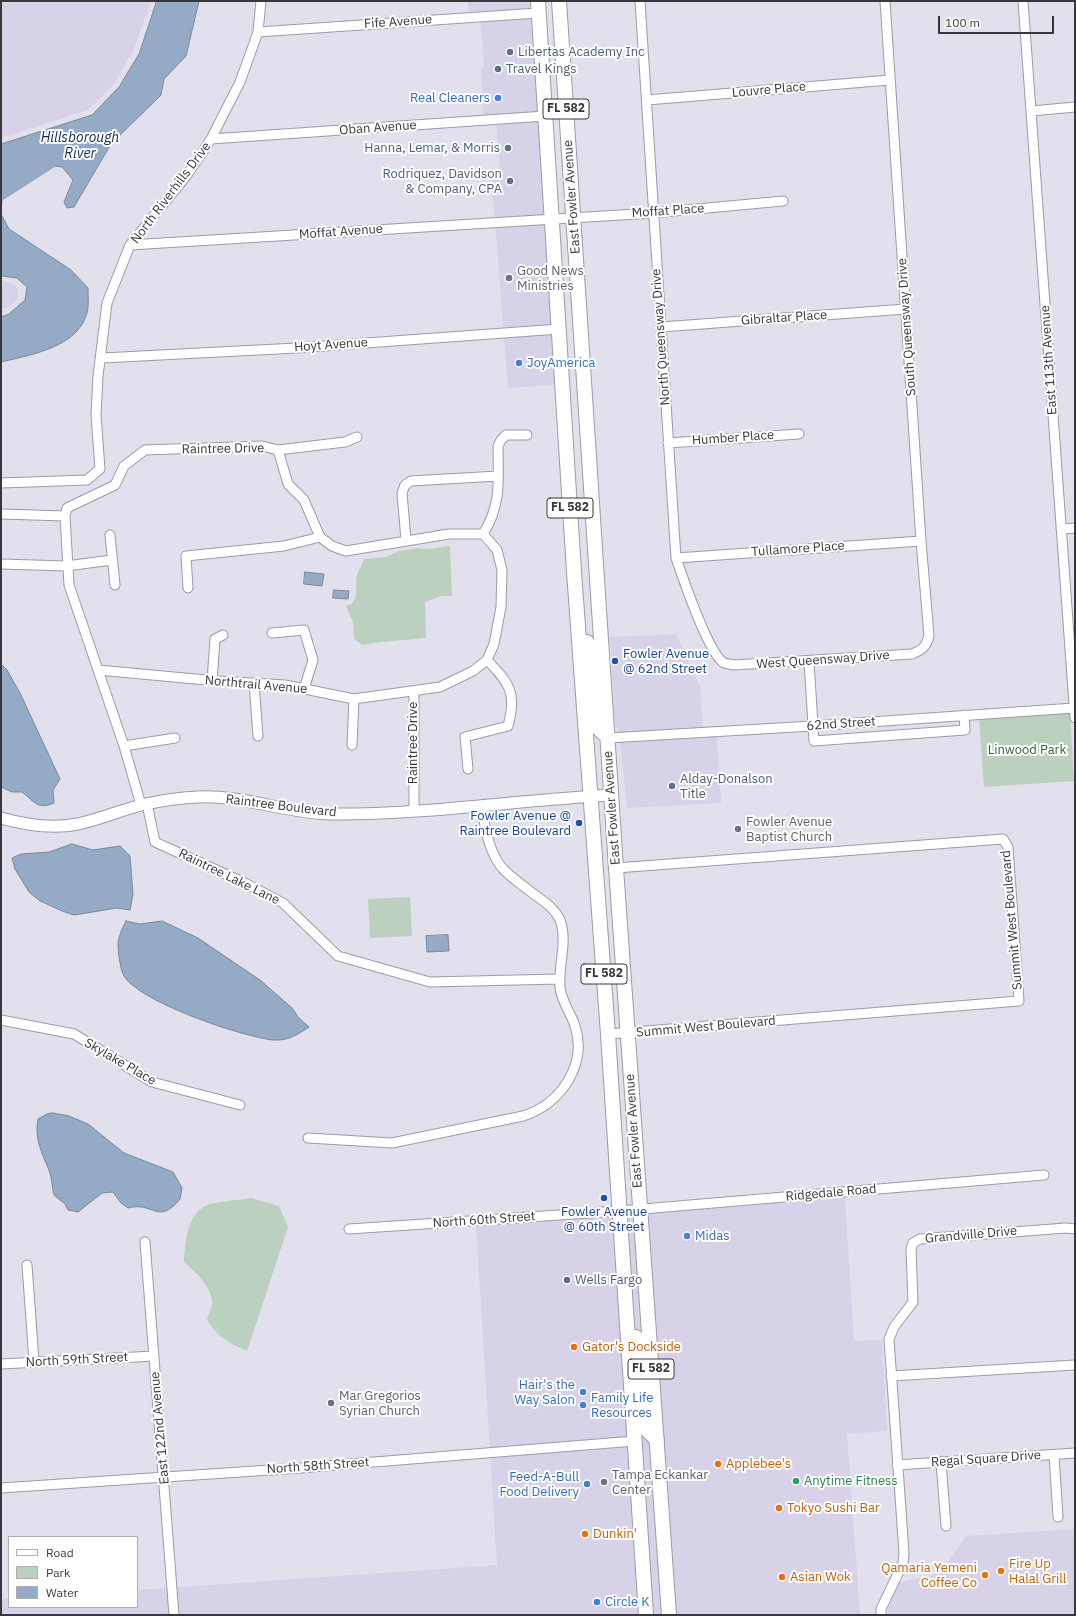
<!DOCTYPE html>
<html>
<head>
<meta charset="utf-8">
<style>
	body { margin:0 }
	#map { position:relative; width:1076px; height:1616px; overflow:hidden; background:#e3e0ee; font-family:"IBM Plex Sans",sans-serif }
	canvas { display:block }
	.frame { position:absolute; inset:0; border:2px solid #38373c; pointer-events:none }
	.legend { position:absolute; left:8px; top:1536px; width:130px; height:72px; box-sizing:border-box; background:#fff; border:1px solid #afafb1; margin:0; padding:5px 7px; list-style:none; font-size:12px; color:#38373c }
	.legend li { display:flex; align-items:center; gap:8px; height:20px }
	.legend b { width:20px; border:1px solid #afafb1 }
	.scale { position:absolute; left:938px; top:16px; width:116px; height:18px; box-sizing:border-box; border:2px solid #38373c; border-top:0; padding-left:5px; font-size:12px; line-height:14px; white-space:nowrap; color:#38373c; -webkit-text-stroke:3px #fff; paint-order:stroke }
</style>
</head>
<body>
<div id="map">
<canvas width="1076" height="1616"></canvas>
<div class="frame"></div>
<ul class="legend">
<li><b style="height:5px;background:#fff"></b>Road</li>
<li><b style="height:11px;background:#bcd0bf"></b>Park</li>
<li><b style="height:11px;background:#95aac4"></b>Water</li>
</ul>
<div class="scale">100 m</div>
</div>
<script>
const g = document.querySelector('canvas').getContext('2d');
g.lineJoin = 'round';
function paint(path, color) { g.fillStyle = color; g.fill(path, 'evenodd'); }
function trace(path, color, width, dash) { g.strokeStyle = color; g.lineWidth = width; g.lineCap = dash ? 'butt' : 'round'; g.setLineDash(dash || []); g.stroke(path); }
function write(font, color, halo, rows, align = 'center') {
  g.font = font + ' "IBM Plex Sans",sans-serif'; g.lineWidth = 4; g.setLineDash([]); g.textBaseline = 'middle'; g.strokeStyle = halo; g.fillStyle = color; for (const [text, x, y, turn = 0] of rows) {
    g.save(); g.translate(x, y); g.rotate((+turn || 0) * Math.PI / 180); g.textAlign = isNaN(turn) ? turn : align; if (halo) g.strokeText(text, 0, 0); g.fillText(text, 0, 0); g.restore();
  }
}
paint(new Path2D(`
	M1,1H151L133,52L114,84L88,110L1,138Z
	M468,1H530L557,385L508,388L491,174L500,173L496,122L484,123L481,69L484,68L480,11L469,12Z
	M1,281L14,284L18,290V298L9,307L1,310Z
	M676,634L700,687L704,737L717,736L721,803L627,808L619,730L615,726L610,637Z
	M845,1198L854,1341L882,1340L887,1431L847,1434L860,1615H1V1599L9,1598V1607H137V1590L497,1565L476,1225Z
	M1075,1529V1615H888V1608L899,1583L932,1575L943,1569L966,1536Z`), '#d7d2e7');
paint(new Path2D(`
	M450,546L452,596H441L425,602L426,638L381,642L362,645L354,639L353,622L346,606C361,603 354,586 357,575C359,570 362,564 364,559L386,557L399,551L417,548L428,549Z
	M1070,712L1074,781L984,787L979,718Z
	M410,897L412,936L370,938L368,899Z
	M251,1198L279,1206L288,1227L247,1351C230,1344 216,1336 207,1320C208,1315 211,1310 212,1305C214,1288 195,1272 184,1262C185,1243 186,1217 205,1206C212,1202 241,1200 251,1198Z`), '#bcd0bf');
const water = new Path2D(`
	M157,1H199L186,56L164,79L161,95L111,144L74,207L67,208L64,202L73,180L62,167L49,165L3,185L1,213V144L92,115L119,87L139,54Z
	M1,214L9,229L71,270L88,288C88,296 89,306 87,313C78,347 31,355 1,362V317L9,314L25,300L27,287L17,278L1,276Z
	M305,572L324,574L322,586L304,584Z
	M334,590L349,591L348,599L333,598Z
	M1,664L7,670L20,693L60,779L53,790L54,803C37,810 35,802 22,792H12L1,787Z
	M72,844L93,850L120,846L130,856L133,894L130,910L117,908L74,915L62,911L40,901L29,892L15,869L12,858L21,854L49,852Z
	M126,921L140,924L162,921L198,938L260,980L292,1008L298,1017L309,1027C297,1035 288,1041 273,1040C243,1037 135,1001 123,974C120,967 118,951 118,944C118,937 123,927 126,921Z
	M448,935L449,951L427,952L426,936Z
	M53,1113L69,1116L88,1124L124,1153L173,1172L182,1188L180,1199C158,1226 153,1201 128,1208L121,1203L113,1192L102,1193L78,1212L68,1210L65,1204L54,1195C52,1187 52,1178 49,1170C42,1154 34,1137 38,1119L47,1114Z`);
paint(water, '#95aac4');
trace(water, '#79889b', 1);
trace(new Path2D(`
	M1,193L51,161`), '#95aac4', 14);
const minor = new Path2D(`
	M640,1L676,558C683,578 708,653 724,663C727,664 731,664 734,665L912,654C922,650 926,647 929,636L921,541L885,1
	M1023,1L1075,718
	M258,32L538,13
	M647,100L890,80
	M1031,111L1075,107
	M211,139L545,116
	M130,245L653,213L783,201
	M661,327L906,309
	M102,358L297,348L559,329
	M668,443L799,434
	M278,450L345,442L357,437
	M1,483L87,480L100,469L96,415L98,376L107,303L130,245L187,175L211,139L240,82L258,32L261,1
	M1,514L65,516
	M1061,529L1075,528
	M483,534C502,504 498,480 498,446L501,440L506,435H527
	M110,535L115,585
	M406,540L402,493L405,485L411,481L498,476
	M676,558L921,541
	M1,564L66,566L112,560
	M188,588L186,556L284,546L320,537
	M272,633L304,630L313,660L304,689
	M809,661L814,741L965,730L964,715
	M98,670L217,681L285,685L354,699L440,687L473,671L487,660L494,644L501,607L502,570L497,550L483,534H449L346,551L332,546L320,537L304,500L288,484L278,450L262,446L145,450L124,466L115,485L67,508L65,516L69,585L124,746L141,805
	M212,681L215,639L223,635
	M254,683L258,736
	M608,738L812,726L1074,708
	M352,745L354,699
	M124,746L175,738
	M468,769L465,737L508,726C517,693 510,684 487,660
	M147,804L155,842L245,883L283,903L338,956L430,982L559,979
	M414,811V692
	M1,1020L74,1034L152,1082L240,1105
	M608,1034L1019,1001L1008,847L1003,839L616,868
	M308,1138L392,1143L523,1116C559,1105 588,1066 575,1026C571,1013 561,1001 560,987C558,965 568,942 560,920C555,909 545,902 535,895C525,887 513,879 504,870C489,854 484,826 482,805
	M349,1229L619,1211L1044,1175
	M145,1242L174,1615
	M27,1265L34,1361
	M1,1364L154,1356
	M891,1376L1075,1365
	M1054,1455L1058,1517
	M941,1462L946,1526
	M897,1465L1075,1453
	M1,1488L300,1468L635,1441
	M881,1615V1609L903,1563L904,1553L889,1339L894,1327L913,1302L911,1249L913,1243L920,1239L1066,1228L1075,1229`);
const tertiary = new Path2D(`
	M1,818C26,825 52,829 78,824C101,819 123,809 146,804C163,800 181,798 198,797C243,795 286,813 330,814C424,815 518,800 612,795`);
const primary = new Path2D(`
	M538,1L574,572L608,1034L646,1615
	M559,1L616,868L669,1615
	M587,642L591,661L595,725L608,738
	M636,1337L647,1430L657,1440`);
trace(minor, '#9d9ba7', 11);
trace(tertiary, '#9d9ba7', 13);
trace(primary, '#9d9ba7', 16);
trace(minor, '#fff', 9);
trace(tertiary, '#fff', 11);
trace(primary, '#fff', 14);
for (const [x, y, r, color] of [
	[510,52,4,"#5c6f8a"],
	[498,69,4,"#5c6f8a"],
	[498,98,4,"#3f7fe0"],
	[508,148,4,"#5c6f8a"],
	[510,181,4,"#5c6f8a"],
	[509,278,4,"#6b7280"],
	[519,363,4,"#3f7fe0"],
	[615,661,4,"#1a4fb4"],
	[672,786,4,"#5c6f8a"],
	[579,823,4,"#1a4fb4"],
	[738,829,4,"#6b7280"],
	[604,1198,4,"#1a4fb4"],
	[687,1236,4,"#3f7fe0"],
	[567,1280,4,"#5c6f8a"],
	[574,1347,4,"#e8710a"],
	[583,1392,4,"#3f7fe0"],
	[331,1403,4,"#6b7280"],
	[583,1405,4,"#3f7fe0"],
	[718,1464,4,"#e8710a"],
	[796,1481,4,"#2e9e5b"],
	[604,1482,4,"#6b7280"],
	[587,1484,4,"#3f7fe0"],
	[779,1508,4,"#e8710a"],
	[585,1534,4,"#e8710a"],
	[1001,1571,4,"#e8710a"],
	[985,1575,4,"#e8710a"],
	[782,1577,4,"#e8710a"],
	[597,1602,4,"#3f7fe0"]
]) { const dot = new Path2D(); dot.arc(x, y, r, 0, 2 * Math.PI); g.fillStyle = color; g.fill(dot); trace(dot, '#fff', 1.5); }
for (const [x, y, w] of [
	[566,109,46],
	[570,508,46],
	[604,974,46],
	[651,1369,46]
]) { const box = new Path2D(); box.roundRect(x - w / 2, y - 10, w, 20, 3); g.fillStyle = '#fff'; g.fill(box); trace(box, '#38373c', 1); }
write('bold 12px', '#38373c', null, [
	["FL 582",566,109],
	["FL 582",570,508],
	["FL 582",604,974],
	["FL 582",651,1369]
]);
write('13px', '#38373c', '#fff', [
	["Fife Avenue",398,22,-4],
	["Louvre Place",769,90,-5],
	["Oban Avenue",378,128,-4],
	["North Riverhills Drive",171,193,-53],
	["East Fowler Avenue",572,197,-94],
	["Moffat Place",668,211,-4],
	["Moffat Avenue",341,232,-4],
	["Gibraltar Place",784,318,-4],
	["South Queensway Drive",907,327,-94],
	["North Queensway Drive",661,337,-94],
	["Hoyt Avenue",331,345,-4],
	["East 113th Avenue",1049,360,-94],
	["Humber Place",733,438,-4],
	["Raintree Drive",223,449,-1],
	["Tullamore Place",798,549,-4],
	["West Queensway Drive",823,660,-4],
	["Northtrail Avenue",256,685,5],
	["62nd Street",841,724,-4],
	["Raintree Drive",413,743,-90],
	["Raintree Boulevard",281,806,7],
	["East Fowler Avenue",612,808,-94],
	["Raintree Lake Lane",229,877,26],
	["Summit West Boulevard",1012,920,-95],
	["Summit West Boulevard",706,1027,-5],
	["Skylake Place",120,1062,30],
	["East Fowler Avenue",634,1131,-94],
	["Ridgedale Road",831,1193,-5],
	["North 60th Street",484,1220,-4],
	["Grandville Drive",971,1235,-5],
	["North 59th Street",77,1360,-3],
	["East 122nd Avenue",160,1428,-95],
	["Regal Square Drive",986,1459,-4],
	["North 58th Street",318,1466,-4]
]);
write('13px', '#4e5e75', '#fff', [
	["Libertas Academy Inc",518,52],
	["Travel Kings",506,69],
	["Hanna, Lemar, & Morris",500,148,"right"],
	["Rodriquez, Davidson",502,174,"right"],
	["& Company, CPA",502,189,"right"],
	["Alday-Donalson",680,779],
	["Title",680,794],
	["Wells Fargo",575,1280]
], 'left');
write('13px', '#366cbe', '#fff', [
	["Real Cleaners",490,98,"right"],
	["JoyAmerica",527,363],
	["Midas",695,1236],
	["Hair's the",575,1385,"right"],
	["Way Salon",575,1400,"right"],
	["Family Life",591,1398],
	["Resources",591,1413],
	["Feed-A-Bull",579,1477,"right"],
	["Food Delivery",579,1492,"right"],
	["Circle K",605,1602]
], 'left');
write('13px', '#5b616d', '#fff', [
	["Good News",517,271],
	["Ministries",517,286],
	["Fowler Avenue",746,822],
	["Baptist Church",746,837],
	["Mar Gregorios",339,1396],
	["Syrian Church",339,1411],
	["Tampa Eckankar",612,1475],
	["Center",612,1490]
], 'left');
write('13px', '#164399', '#fff', [
	["Fowler Avenue",623,654],
	["@ 62nd Street",623,669],
	["Fowler Avenue @",571,816,"right"],
	["Raintree Boulevard",571,831,"right"],
	["Fowler Avenue",604,1212,"center"],
	["@ 60th Street",604,1227,"center"]
], 'left');
write('13px', '#325f3e', '#fff', [
	["Linwood Park",1027,750]
]);
write('13px', '#c56008', '#fff', [
	["Gator's Dockside",582,1347],
	["Applebee's",726,1464],
	["Tokyo Sushi Bar",787,1508],
	["Dunkin'",593,1534],
	["Fire Up",1009,1564],
	["Halal Grill",1009,1579],
	["Qamaria Yemeni",977,1568,"right"],
	["Coffee Co",977,1583,"right"],
	["Asian Wok",790,1577]
], 'left');
write('13px', '#27864d', '#fff', [
	["Anytime Fitness",804,1481]
], 'left');
write('italic 14px', '#0b2c4f', '#fff', [
	["Hillsborough",80,138],
	["River",80,154]
]);
</script>
</body>
</html>
